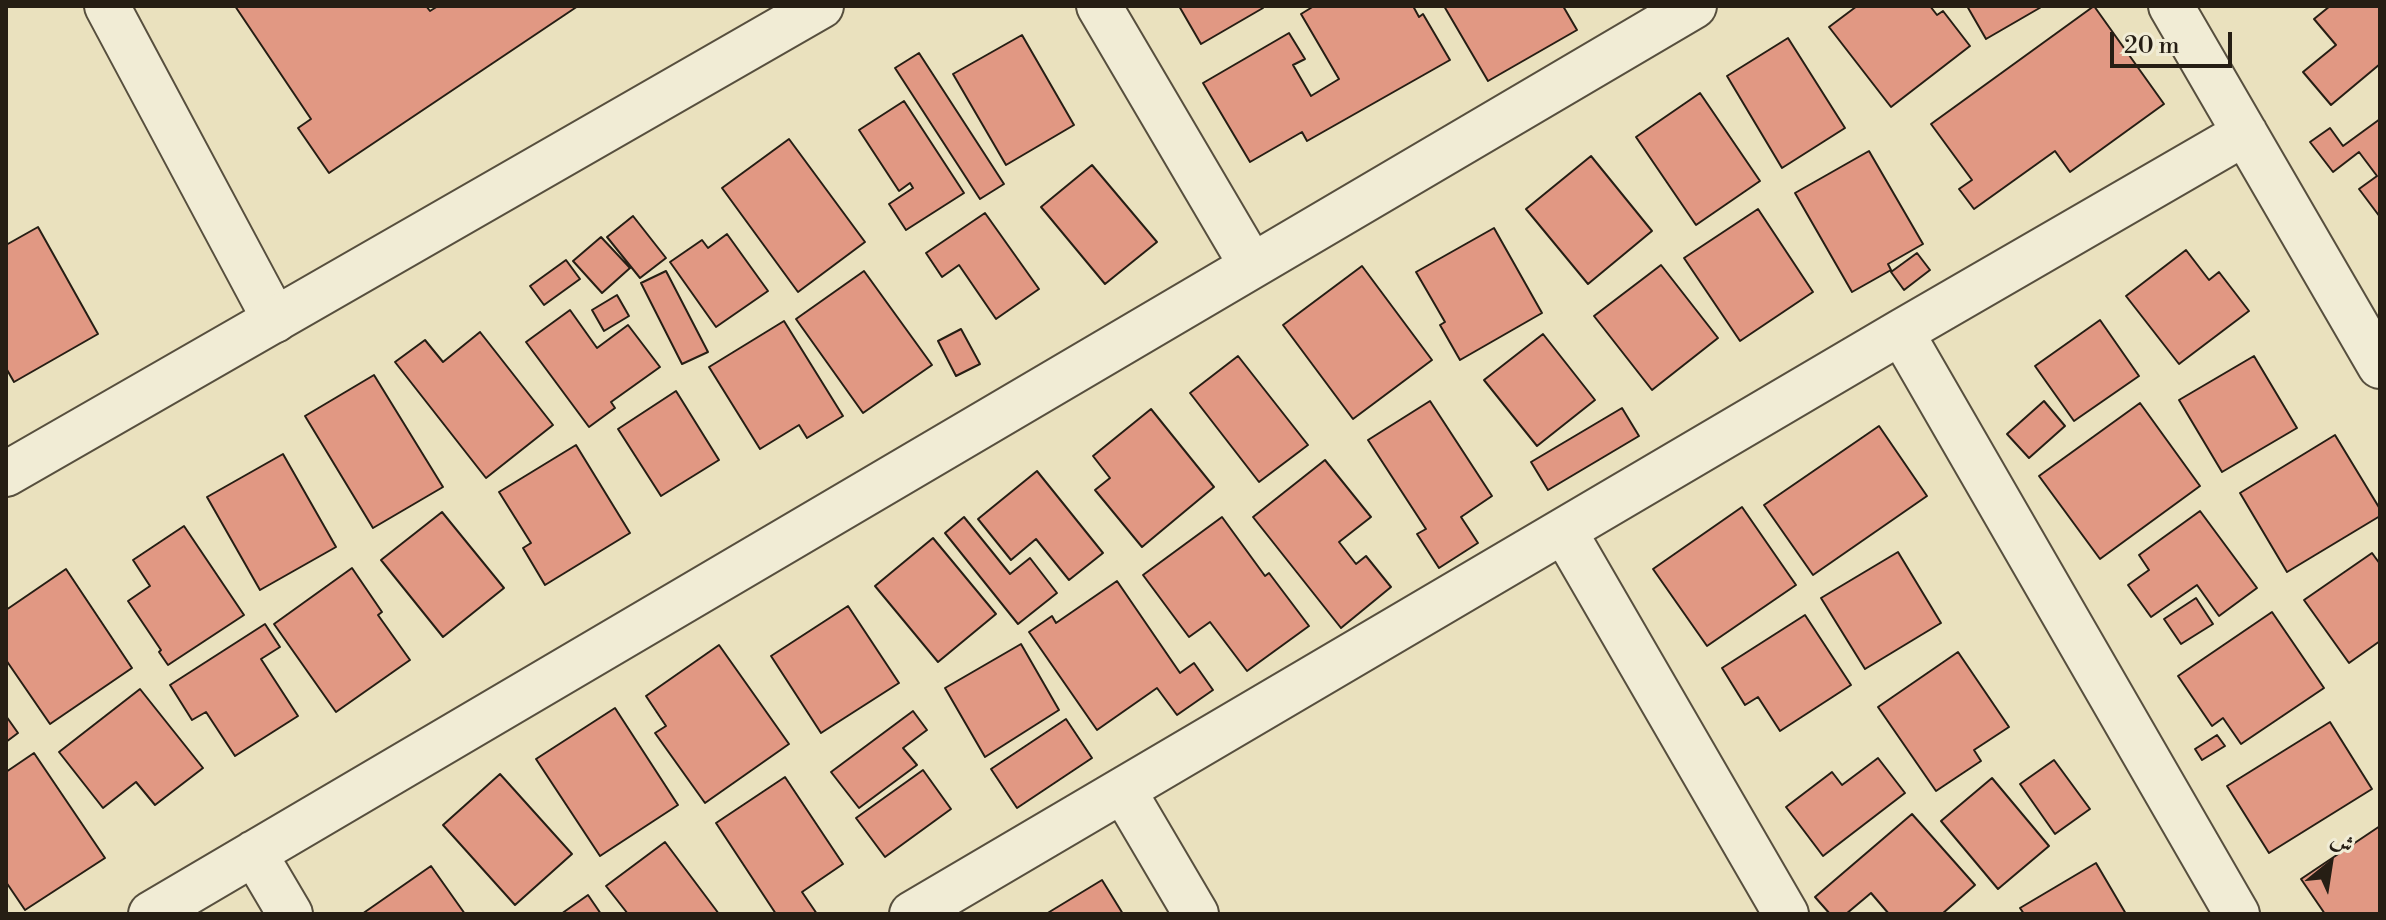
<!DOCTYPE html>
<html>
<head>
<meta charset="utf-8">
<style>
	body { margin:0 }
	#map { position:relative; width:2386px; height:920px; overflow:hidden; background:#eae1be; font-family:"Libre Bodoni",Amiri,serif }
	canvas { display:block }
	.frame { position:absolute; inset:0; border:8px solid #261e14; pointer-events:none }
	.north { position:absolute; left:2290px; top:824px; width:80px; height:80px; -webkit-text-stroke:6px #f1ecd5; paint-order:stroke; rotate:30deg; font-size:22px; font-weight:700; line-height:32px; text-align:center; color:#261e14 }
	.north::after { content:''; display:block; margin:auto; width:28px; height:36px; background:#261e14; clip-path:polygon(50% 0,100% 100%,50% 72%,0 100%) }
	.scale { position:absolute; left:2110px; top:32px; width:122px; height:36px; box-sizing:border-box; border:4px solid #261e14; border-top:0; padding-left:10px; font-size:24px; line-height:28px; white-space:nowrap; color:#261e14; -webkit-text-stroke:6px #f1ecd5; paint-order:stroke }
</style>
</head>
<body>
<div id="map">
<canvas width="2386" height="920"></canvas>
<div class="frame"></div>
<div class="north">ش</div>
<div class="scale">20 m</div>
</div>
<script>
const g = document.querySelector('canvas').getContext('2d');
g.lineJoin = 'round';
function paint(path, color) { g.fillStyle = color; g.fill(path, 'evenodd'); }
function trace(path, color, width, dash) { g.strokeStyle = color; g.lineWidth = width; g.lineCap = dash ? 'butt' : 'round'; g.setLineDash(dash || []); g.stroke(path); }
const building = new Path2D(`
	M235,6H426L430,11L438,6H578L329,173L298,128L311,119Z
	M1179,6H1262L1263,8L1201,44Z
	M1314,6H1413L1419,17L1423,14L1450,60L1307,141L1302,132L1250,162L1203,83L1289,33L1305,59L1293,65L1311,96L1339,79L1301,14Z
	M1444,6H1563L1577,30L1488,81Z
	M1857,6H1930L1937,15L1943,11L1970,46L1891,107L1829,27Z
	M1967,6H2043L1986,39Z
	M2094,6L2164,104L2070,172L2055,151L1974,209L1959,189L1972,180L1931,124Z
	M2330,6H2380V64L2331,105L2303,72L2336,45L2314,19Z
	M1022,35L1074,125L1006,165L953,74Z
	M1788,38L1845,128L1782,168L1727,76Z
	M919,53L1004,184L980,199L895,68Z
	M1700,93L1760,181L1696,225L1636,137Z
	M904,101L964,193L906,230L889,204L913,188L910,183L899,191L859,130Z
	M2380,119V217L2359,189L2377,176L2359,152L2333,172L2310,142L2330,128L2343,146Z
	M789,139L865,242L798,292L722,188Z
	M1869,151L1923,244L1888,264L1891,270L1852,292L1795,193Z
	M1591,156L1652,231L1588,284L1526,209Z
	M1092,165L1157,242L1105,284L1041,207Z
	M1758,209L1813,292L1740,341L1684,258Z
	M985,213L1039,289L996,319L959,265L942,277L926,253Z
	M633,216L666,258L640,278L607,237Z
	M38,227L98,334L14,382L6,368V245Z
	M1494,228L1542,313L1460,360L1440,325L1445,322L1416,272Z
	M727,234L768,291L716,327L670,262L702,240L708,248Z
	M601,237L630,268L602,293L573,261Z
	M2186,250L2209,280L2219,272L2249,311L2179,364L2126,296Z
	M1917,253L1930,270L1904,290L1891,272Z
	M566,260L580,279L544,305L530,286Z
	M1661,265L1718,338L1652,390L1594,316Z
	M1362,266L1432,360L1353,419L1283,325Z
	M666,271L708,352L682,364L641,283Z
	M864,271L932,365L863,413L796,319Z
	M617,295L629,316L604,331L592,310Z
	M570,310L597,348L628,325L660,367L611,402L615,408L589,427L526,342Z
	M2100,320L2139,376L2074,421L2035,366Z
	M784,321L843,416L807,438L799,425L760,449L709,367Z
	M961,329L980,364L956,376L938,341Z
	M480,332L553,425L486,478L395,362L425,340L443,362Z
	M1543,334L1595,400L1537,446L1484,380Z
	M1238,356L1308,445L1259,482L1190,393Z
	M2254,356L2297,428L2222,472L2179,400Z
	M374,375L443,487L373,528L305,416Z
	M676,391L719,460L661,496L618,429Z
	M1430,401L1492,496L1461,517L1478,543L1439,568L1417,534L1426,529L1368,440Z
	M2044,401L2065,426L2029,458L2007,434Z
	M2140,403L2200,486L2100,559L2039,476Z
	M1622,408L1639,436L1548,490L1531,462Z
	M1151,409L1214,487L1142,547L1095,490L1110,478L1093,456Z
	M1879,426L1927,496L1813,575L1764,505Z
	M2335,435L2380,509V516L2287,572L2240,493Z
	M576,445L630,533L545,585L523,548L531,543L499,492Z
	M283,454L336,547L260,590L207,497Z
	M1325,460L1371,517L1339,542L1356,564L1366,556L1391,587L1341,628L1253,517Z
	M1037,471L1103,553L1069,580L1036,539L1011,560L978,519Z
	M1742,507L1796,585L1707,646L1653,569Z
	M2200,511L2257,588L2219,616L2197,585L2151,617L2128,585L2149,570L2139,555Z
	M442,512L504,588L443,637L381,560Z
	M964,517L1010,574L1030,558L1057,593L1018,624L945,533Z
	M1222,517L1265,576L1269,573L1309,626L1247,671L1210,622L1189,637L1143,575Z
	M184,526L244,615L168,665L159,652L161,650L128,601L150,586L133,560Z
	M933,538L996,614L938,662L875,586Z
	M1898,552L1941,623L1865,669L1821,598Z
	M2372,553L2380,564V641L2349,663L2304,600Z
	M352,568L382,612L378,615L410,660L336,712L274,624Z
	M66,569L132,668L50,724L6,660V610Z
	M1117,581L1180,673L1194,663L1213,690L1177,715L1157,688L1097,730L1029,632L1052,616L1056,623Z
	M2196,598L2213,624L2181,644L2164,619Z
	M848,606L899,683L821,733L771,656Z
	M2272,612L2324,688L2241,744L2223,718L2212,726L2178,676Z
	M1805,615L1851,685L1780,731L1758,697L1745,705L1722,668Z
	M265,624L280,647L261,659L298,716L235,756L206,712L192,720L170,685Z
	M1021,644L1059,710L985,757L945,688Z
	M719,645L789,744L705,803L655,733L666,726L646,696Z
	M1958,652L2009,727L1974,750L1981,761L1936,791L1878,707Z
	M140,689L203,768L155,805L136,782L103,808L59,752Z
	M615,708L678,805L600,856L536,759Z
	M913,711L927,730L903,748L917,765L859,808L831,772Z
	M6,716L18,733L6,742Z
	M1066,719L1092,758L1017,808L991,769Z
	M2330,722L2372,789L2269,853L2227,786Z
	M2217,735L2225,746L2202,760L2195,749Z
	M34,753L105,858L25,910L6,882V772Z
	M1878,758L1905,793L1823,856L1786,807L1832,772L1842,785Z
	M2054,760L2090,809L2055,834L2020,784Z
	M923,770L951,809L885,857L856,818Z
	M500,774L572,854L515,905L443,825Z
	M785,777L843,864L802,892L817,914H776L716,823Z
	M1992,778L2049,846L1998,889L1941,821Z
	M1912,814L1975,885L1942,914H1889L1871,893L1846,914H1830L1815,897Z
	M2380,826V914H2325L2301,879Z
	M665,842L719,914H628L606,886Z
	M2096,863L2126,914H2024L2020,908Z
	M431,866L465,914H362Z
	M1102,880L1123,914H1046Z
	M588,895L601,914H561Z`);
paint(building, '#e19883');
trace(building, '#261e14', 2);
const minor = new Path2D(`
	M107,6L275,320
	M1099,6L1252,266
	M2171,6L2380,366
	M1901,332L2237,914
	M1564,531L1786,914
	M1123,790L1196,914
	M254,853L290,914
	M151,914L1694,6
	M912,914L1901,332L2245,133`);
const tertiary = new Path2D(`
	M6,474L821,6`);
trace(minor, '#574f3e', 48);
trace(tertiary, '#574f3e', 48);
trace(minor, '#f1ecd5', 44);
trace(tertiary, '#f1ecd5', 44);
</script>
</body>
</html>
